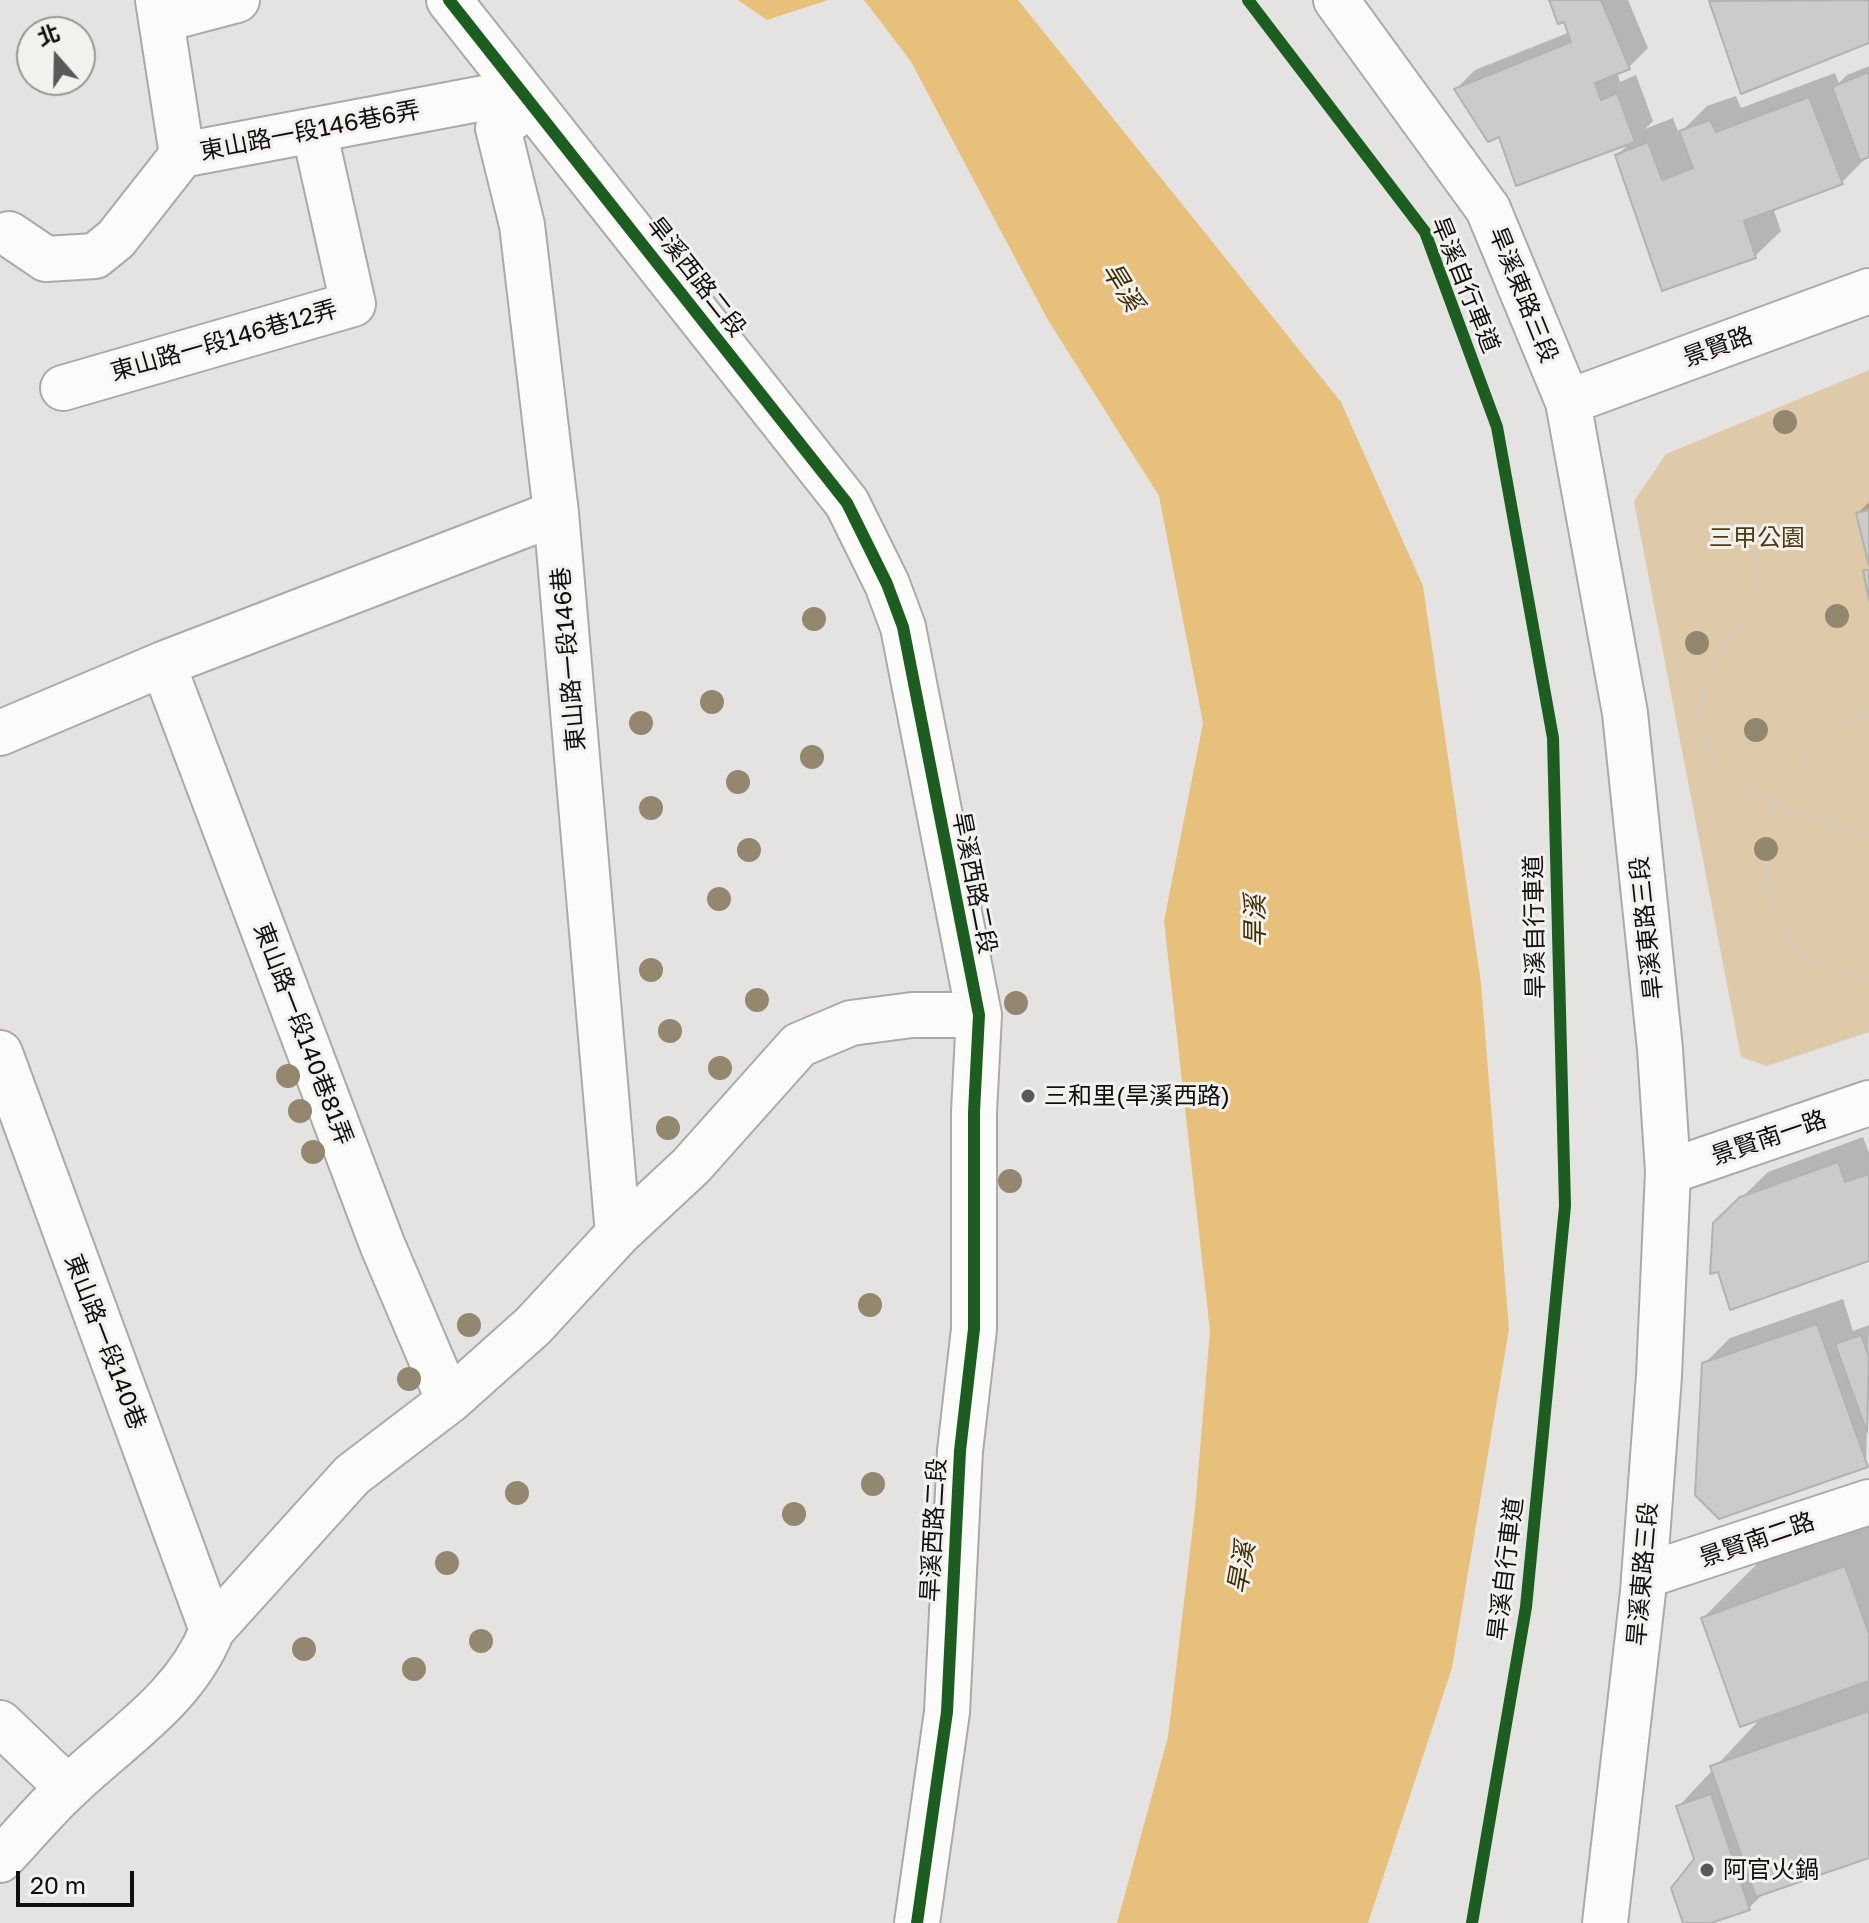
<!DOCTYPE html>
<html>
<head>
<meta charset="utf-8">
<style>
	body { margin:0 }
	#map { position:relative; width:1869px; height:1923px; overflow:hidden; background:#e4e3e1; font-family:"Golos Text","Noto Sans TC",sans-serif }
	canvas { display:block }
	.north { position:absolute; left:16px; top:16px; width:80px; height:80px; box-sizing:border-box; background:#f2f1ee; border:2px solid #989794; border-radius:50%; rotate:340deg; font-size:22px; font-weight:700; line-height:32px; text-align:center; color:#100f0e }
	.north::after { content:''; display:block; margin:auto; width:28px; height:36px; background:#5a5958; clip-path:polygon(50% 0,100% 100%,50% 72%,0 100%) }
	.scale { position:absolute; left:16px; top:1871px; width:118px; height:36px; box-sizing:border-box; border:4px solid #100f0e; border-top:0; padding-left:10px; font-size:24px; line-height:28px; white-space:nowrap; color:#100f0e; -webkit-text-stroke:6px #f2f1ee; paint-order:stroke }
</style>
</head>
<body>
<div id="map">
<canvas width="1869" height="1923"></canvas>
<div class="north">北</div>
<div class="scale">20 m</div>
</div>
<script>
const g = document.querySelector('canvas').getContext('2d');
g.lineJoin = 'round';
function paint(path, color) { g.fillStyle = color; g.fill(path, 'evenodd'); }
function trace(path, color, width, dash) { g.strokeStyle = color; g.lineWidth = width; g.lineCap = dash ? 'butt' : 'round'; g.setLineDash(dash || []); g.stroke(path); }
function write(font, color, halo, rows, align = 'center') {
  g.font = font + ' "Golos Text","Noto Sans TC",sans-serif'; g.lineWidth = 6; g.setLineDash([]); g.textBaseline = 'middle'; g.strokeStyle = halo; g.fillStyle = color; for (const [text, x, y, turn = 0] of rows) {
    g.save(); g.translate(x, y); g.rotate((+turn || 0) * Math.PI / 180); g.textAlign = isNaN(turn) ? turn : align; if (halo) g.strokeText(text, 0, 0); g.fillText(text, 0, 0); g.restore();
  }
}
paint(new Path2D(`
	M1869,370V1032L1767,1066L1741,1057L1634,501L1666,454Z`), '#dec9a8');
paint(new Path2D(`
	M738,0H828L767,20Z
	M864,0H1018L1341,402L1423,586L1481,983L1509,1329L1452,1668L1368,1923H1117L1168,1737L1195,1509L1210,1331L1164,921L1203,723L1159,496L1048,320L910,60Z`), '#e7c07c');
paint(new Path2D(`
	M1551,0H1628L1648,48L1628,68L1617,72L1620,82L1636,75L1653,121L1645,129L1673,118L1679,134L1707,106L1736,96L1741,108L1835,73L1839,83L1847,75L1869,66V155L1842,182L1773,208L1781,231L1755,256L1617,155L1632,141L1500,134L1456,89L1475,70L1570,32Z
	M1713,0H1869V41L1711,2Z
	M1869,502V558L1858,513Z
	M1863,1137L1869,1153V1259L1715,1224L1768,1172Z
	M1843,1299L1853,1331L1869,1325L1866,1466L1704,1364L1730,1338Z
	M1869,1521V1855L1765,1892L1749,1908L1705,1923H1685L1697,1860L1678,1807L1762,1717L1703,1618L1762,1559Z`), '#0003');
const building = new Path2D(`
	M1549,0H1601L1630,69L1595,83L1601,100L1617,93L1635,142L1516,186L1499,137L1488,142L1454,89L1571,42L1564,22L1558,24Z
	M1869,0V43L1741,94L1709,1Z
	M1869,72V157L1860,161L1832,87Z
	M1809,97L1843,184L1744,221L1756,258L1662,291L1615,155L1648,142L1662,180L1693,168L1679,131L1710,120L1716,132Z
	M1869,510V566L1856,513Z
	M1863,570H1869V601Z
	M1838,1162L1845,1182L1869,1174V1261L1730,1310L1718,1272L1710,1274L1713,1223L1740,1197Z
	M1817,1324L1868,1467L1719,1519L1695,1495L1702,1363Z
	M1861,1335L1869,1357L1867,1432L1835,1344Z
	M1845,1566L1869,1634V1681L1740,1727L1701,1618Z
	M1869,1711V1858L1756,1897L1710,1766Z
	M1711,1794L1750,1910L1711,1923H1683L1671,1888L1694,1859L1676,1806Z`);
paint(building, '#cbcbc9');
trace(building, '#b2b2b1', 2);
const minor = new Path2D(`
	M158,0L182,155
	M449,0L847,503L887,584L903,627L979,1015L974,1112V1329L960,1451L947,1712L917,1923
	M1336,0L1488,209L1568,402L1625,713L1660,1049L1668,1172L1659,1376L1643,1592L1605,1923
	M161,20L237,0
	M531,104L498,128L522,225L556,513L618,1234
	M9,234L46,259L95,256L116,239L182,155L521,91
	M63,388L353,304L314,130
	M1568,402L1869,291
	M163,664L382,1244L449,1401
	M0,733L163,664L556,513
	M0,1053L212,1630
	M1668,1172L1869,1103
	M1644,1576L1869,1502
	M0,1723L68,1788
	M0,1860C23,1836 44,1810 68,1788C120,1738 185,1699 212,1630L352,1475L449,1401L533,1326L618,1234L691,1166L799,1045L851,1023L912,1015H979`);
trace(minor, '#aaaaa8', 48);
trace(new Path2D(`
	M1712,500C1834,615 1671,636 1705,737C1708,748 1712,761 1720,770C1748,799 1829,823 1869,837
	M1869,717C1843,722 1831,732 1813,752C1799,767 1786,782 1777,801C1745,874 1779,978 1869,977`), '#cdcdcc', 5, [2, 6]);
trace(minor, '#fbfbfa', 44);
trace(new Path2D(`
	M449,0L847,503L887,584L903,627L979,1015L974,1112V1329L960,1451L947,1712L917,1923
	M1248,0L1425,232L1497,427L1553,738L1565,1206L1526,1607L1472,1923`), '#1b5e20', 12);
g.fillStyle = '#948770';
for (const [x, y] of [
	[1785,422],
	[1837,616],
	[814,619],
	[1697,643],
	[712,702],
	[641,723],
	[1756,730],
	[812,757],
	[738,782],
	[651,808],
	[1766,849],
	[749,850],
	[719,899],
	[651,970],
	[757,1000],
	[1016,1003],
	[670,1031],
	[720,1068],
	[288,1076],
	[300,1111],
	[668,1128],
	[313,1152],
	[1010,1181],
	[870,1305],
	[469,1325],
	[409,1379],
	[873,1484],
	[517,1493],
	[794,1514],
	[447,1563],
	[481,1641],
	[304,1649],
	[414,1669]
]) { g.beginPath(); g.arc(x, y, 12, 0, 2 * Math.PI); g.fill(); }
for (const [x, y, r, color] of [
	[1028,1096,8,"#5a5958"],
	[1707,1870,8,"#5a5958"]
]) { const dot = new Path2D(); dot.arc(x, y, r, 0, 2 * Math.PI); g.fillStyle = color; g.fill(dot); trace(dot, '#f2f1ee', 3); }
write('24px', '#100f0e', '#f2f1ee', [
	["東山路一段146巷6弄",310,131,-11],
	["旱溪西路二段",696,277,52],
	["旱溪自行車道",1465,285,68],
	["旱溪東路三段",1523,295,68],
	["東山路一段146巷12弄",224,341,-16],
	["景賢路",1718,347,-20],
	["東山路一段146巷",569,659,-95],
	["旱溪西路二段",974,883,79],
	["旱溪自行車道",1535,927,-91],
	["旱溪東路三段",1647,928,-96],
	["東山路一段140巷81弄",303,1034,69],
	["景賢南一路",1769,1138,-19],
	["東山路一段140巷",105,1342,69],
	["旱溪西路二段",934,1530,-87],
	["景賢南二路",1757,1540,-19],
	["旱溪自行車道",1506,1569,-83],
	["旱溪東路三段",1643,1574,-85]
]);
write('24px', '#523b13', '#f2f1ee', [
	["三甲公園",1757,538]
]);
write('24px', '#100f0e', '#f2f1ee', [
	["三和里(旱溪西路)",1044,1096],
	["阿官火鍋",1723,1870]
], 'left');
write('italic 26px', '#422d02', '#f2f1ee', [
	["旱溪",1122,287,58],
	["旱溪",1256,921,-90],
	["旱溪",1242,1568,-80]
]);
</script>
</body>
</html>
